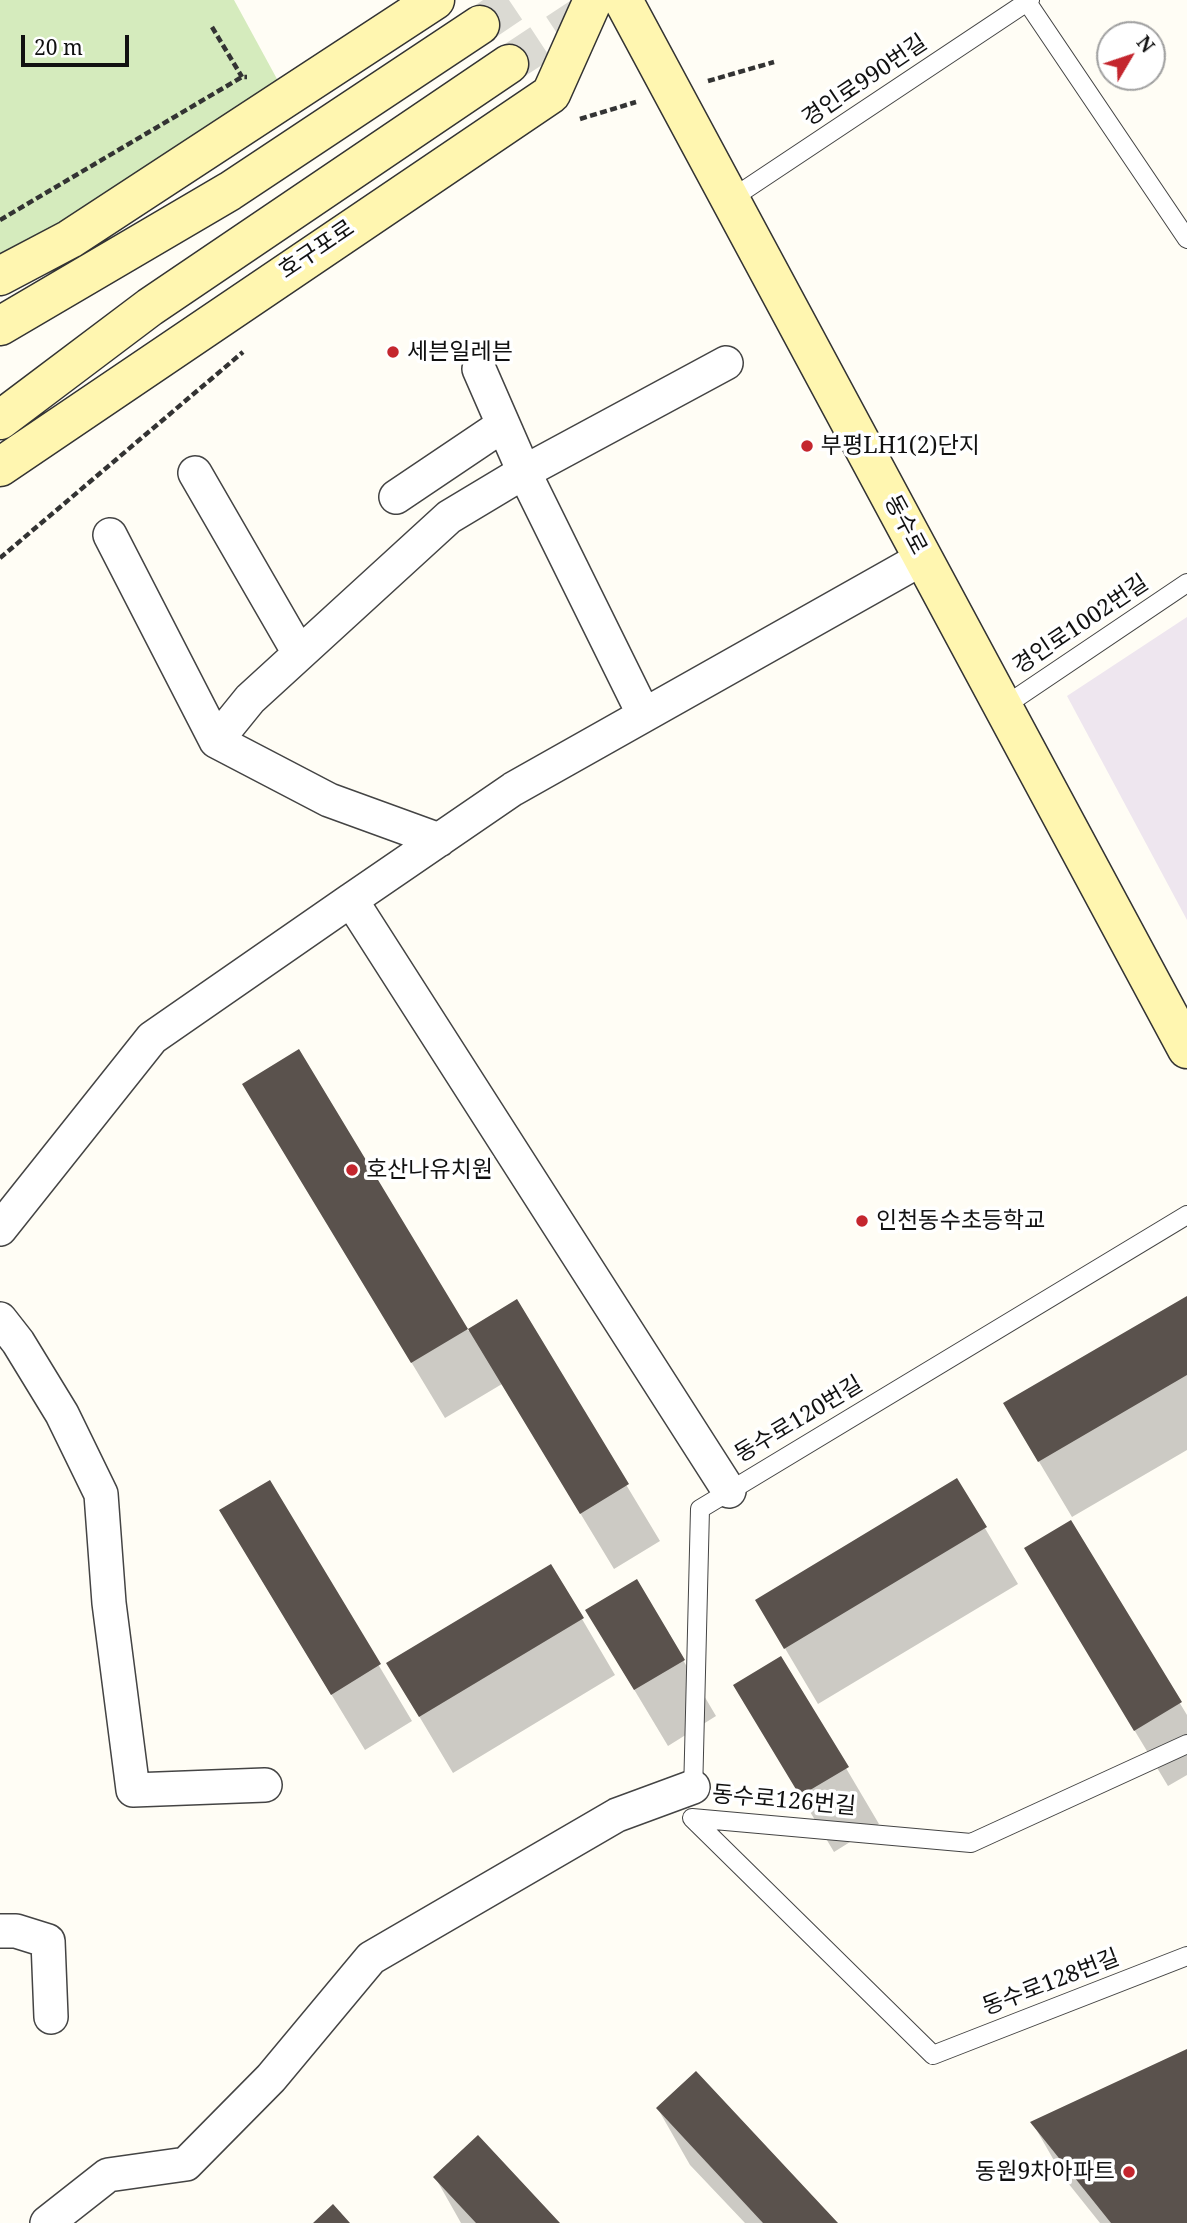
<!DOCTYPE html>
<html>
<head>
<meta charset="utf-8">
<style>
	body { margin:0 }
	#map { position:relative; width:1187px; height:2223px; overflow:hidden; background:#fffdf5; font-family:"Noto Serif",serif }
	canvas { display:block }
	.north { position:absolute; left:1096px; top:21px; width:70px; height:70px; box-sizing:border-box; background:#fff; border:2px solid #a0a0a0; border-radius:50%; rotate:51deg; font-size:19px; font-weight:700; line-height:28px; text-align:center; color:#111 }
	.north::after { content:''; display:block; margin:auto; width:24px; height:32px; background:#c4262e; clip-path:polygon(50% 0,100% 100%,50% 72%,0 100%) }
	.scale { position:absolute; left:21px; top:35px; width:108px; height:32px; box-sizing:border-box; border:4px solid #111; border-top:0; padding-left:9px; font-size:21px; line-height:24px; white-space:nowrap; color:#111; -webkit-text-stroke:5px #fff; paint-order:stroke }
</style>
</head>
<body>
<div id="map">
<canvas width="1187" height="2223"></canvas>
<div class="north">N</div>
<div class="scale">20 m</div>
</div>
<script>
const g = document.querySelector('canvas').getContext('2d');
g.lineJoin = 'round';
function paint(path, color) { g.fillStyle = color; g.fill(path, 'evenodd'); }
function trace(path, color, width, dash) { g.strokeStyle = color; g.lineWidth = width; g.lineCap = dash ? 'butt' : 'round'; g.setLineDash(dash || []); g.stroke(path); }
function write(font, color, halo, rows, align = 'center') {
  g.font = font + ' "Noto Serif","Noto Sans KR",serif'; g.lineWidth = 7; g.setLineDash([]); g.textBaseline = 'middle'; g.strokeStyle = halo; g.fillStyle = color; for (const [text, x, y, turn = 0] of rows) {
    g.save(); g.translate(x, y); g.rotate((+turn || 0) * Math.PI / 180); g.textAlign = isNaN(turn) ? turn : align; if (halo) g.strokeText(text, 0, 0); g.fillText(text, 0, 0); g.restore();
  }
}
paint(new Path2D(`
	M1187,617V920L1067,696Z`), '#eee6ef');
paint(new Path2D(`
	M0,0H234L283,90L0,261Z`), '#d5ebbd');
paint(new Path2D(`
	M299,1051L468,1331L516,1302L660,1541L614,1569L502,1384L445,1418L277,1140Z
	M1187,1298V1450L1072,1517L1038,1460Z
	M957,1481L1018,1584L818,1704L757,1601Z
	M269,1482L412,1721L365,1750L254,1567Z
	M1070,1522L1187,1715V1775L1168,1786L1059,1605Z
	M587,1611L683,1660L716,1716L668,1746Z
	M582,1619L615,1675L453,1773L388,1664Z
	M781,1658L879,1824L834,1852L768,1741Z
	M1187,2051V2223H1100L1064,2178L1032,2122Z
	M658,2109L836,2223H745L690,2165Z
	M435,2177L558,2223H461Z`), '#0003');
paint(new Path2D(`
	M299,1049L468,1329L517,1299L629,1484L580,1514L468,1329L411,1363L242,1084Z
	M1187,1296V1375L1038,1462L1003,1403Z
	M957,1478L987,1527L784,1649L755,1600Z
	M270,1480L381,1664L331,1695L219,1510Z
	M1071,1520L1182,1702L1134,1731L1024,1548Z
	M551,1564L584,1618L419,1717L386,1663Z
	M637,1579L685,1660L634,1690L585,1610Z
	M781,1656L849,1767L800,1796L733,1685Z
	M1187,2049V2223H1111L1030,2122Z
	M696,2071L838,2223H763L656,2108Z
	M478,2135L560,2223H476L433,2177Z
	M333,2204L350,2223H313Z`), '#5a524d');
trace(new Path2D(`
	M480,25L517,0
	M509,64L600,4`), '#dbdad3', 38, [38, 19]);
const lane = new Path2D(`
	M1027,2L1187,239
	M731,199L1030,0
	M1003,707L1187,583
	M1187,1744L971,1843L692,1818L933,2055L1187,1956
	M693,1794L700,1509L1187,1215`);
const street = new Path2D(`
	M195,473L299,653
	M396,497L503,425
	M110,535L216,741
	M644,715L524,472L726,363
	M439,840L329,800L216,741L250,699L449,517L524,472L479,369
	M0,1229L152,1038L351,900
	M0,1319L18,1342L62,1414L101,1494L109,1603L133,1790L265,1785
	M729,1491L351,900L513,789L923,558
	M0,1931H16L48,1941L51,2017
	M47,2223L108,2175L186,2164L271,2078L371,1958L617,1815L693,1787`);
const secondary = new Path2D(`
	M623,0L1187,1049
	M0,276L70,239L435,0
	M0,326L230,191L480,25
	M0,420L150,307L509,64
	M0,467L551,94L593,0`);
trace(lane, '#444', 20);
trace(street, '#444', 36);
trace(secondary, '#333', 41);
trace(new Path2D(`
	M212,27L242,77
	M708,81L774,62
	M580,119L636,102
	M0,220L242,77H247
	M0,558L243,352`), '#333', 4.5, [7, 3.5]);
trace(lane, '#fff', 18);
trace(street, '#fff', 33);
trace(secondary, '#fff6b0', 38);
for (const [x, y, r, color] of [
	[393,352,7,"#c4262e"],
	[807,446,7,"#c4262e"],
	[352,1170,7,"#c4262e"],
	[862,1221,7,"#c4262e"],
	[1129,2172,7,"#c4262e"]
]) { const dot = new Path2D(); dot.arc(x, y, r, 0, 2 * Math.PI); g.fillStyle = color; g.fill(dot); trace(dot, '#fff', 2.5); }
write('23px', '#111', '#fff', [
	["경인로990번길",865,81,-34],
	["호구포로",317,250,-34],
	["동수로",905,525,62],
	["경인로1002번길",1081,625,-34],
	["동수로120번길",799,1420,-31],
	["동수로126번길",784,1801,5],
	["동수로128번길",1051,1983,-21]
]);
write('23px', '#111', '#fff', [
	["세븐일레븐",407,352],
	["부평LH1(2)단지",821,446],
	["호산나유치원",366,1170],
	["인천동수초등학교",876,1221],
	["동원9차아파트",1115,2172,"right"]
], 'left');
</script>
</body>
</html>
